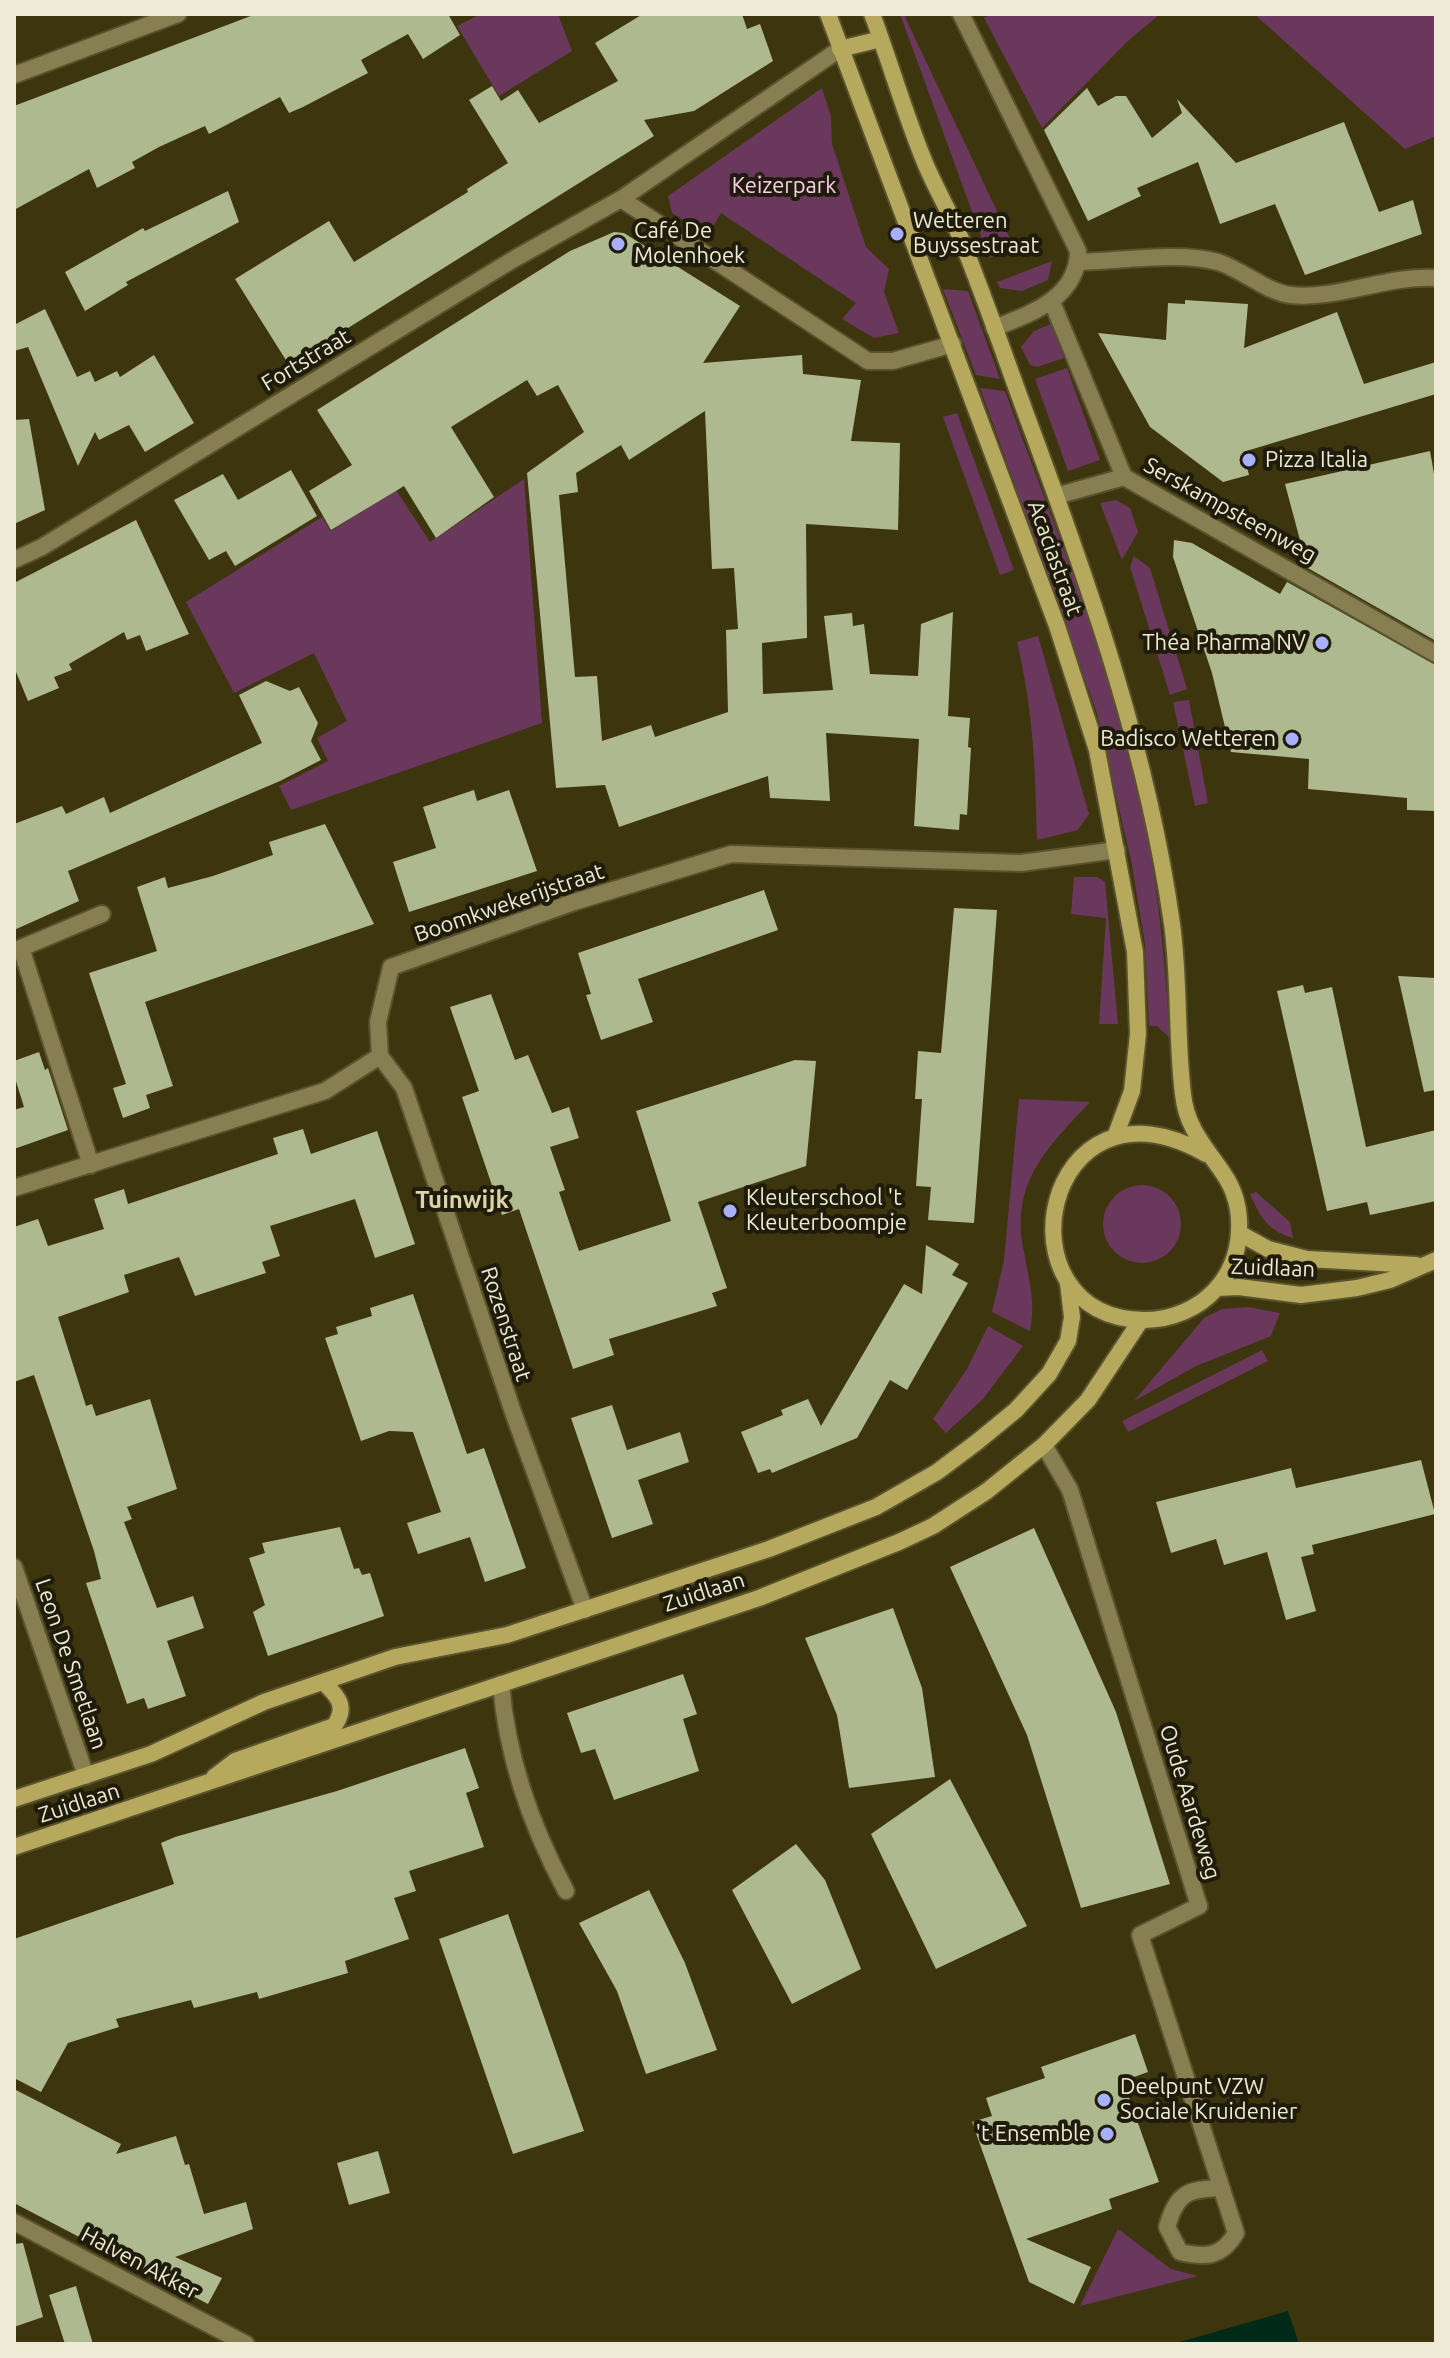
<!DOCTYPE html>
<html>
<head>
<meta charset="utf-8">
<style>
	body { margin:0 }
	#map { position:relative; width:1450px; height:2358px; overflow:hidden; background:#3c350d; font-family:Ubuntu,sans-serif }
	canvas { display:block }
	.frame { position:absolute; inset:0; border:16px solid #eeead5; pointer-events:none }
</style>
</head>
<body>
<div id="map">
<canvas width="1450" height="2358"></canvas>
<div class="frame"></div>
</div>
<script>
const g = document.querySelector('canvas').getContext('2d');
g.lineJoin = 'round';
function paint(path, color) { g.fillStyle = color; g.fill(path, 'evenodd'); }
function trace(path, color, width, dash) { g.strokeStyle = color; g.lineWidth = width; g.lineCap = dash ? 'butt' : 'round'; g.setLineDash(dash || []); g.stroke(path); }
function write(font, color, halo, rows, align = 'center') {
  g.font = font + ' Ubuntu,sans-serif'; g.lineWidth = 8; g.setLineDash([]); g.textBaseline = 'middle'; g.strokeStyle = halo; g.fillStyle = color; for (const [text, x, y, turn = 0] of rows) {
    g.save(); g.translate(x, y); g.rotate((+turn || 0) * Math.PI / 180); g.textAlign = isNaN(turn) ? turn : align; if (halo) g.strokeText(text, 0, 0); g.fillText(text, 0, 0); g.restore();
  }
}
paint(new Path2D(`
	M481,14H558L572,51L499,96L457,26Z
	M900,14H910L905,17L1015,249L989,258Z
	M990,14H1160L1128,41L1042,128L984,18Z
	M1254,14H1436V136L1405,149Z
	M822,88L831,117L832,144L866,247L889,269L884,292L899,333L874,338L842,319L856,303L721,213L708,235L672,213L668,196Z
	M1052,261L1048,280L1022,291L1000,288L997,282Z
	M943,289L968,291L1000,379L976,375Z
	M1051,324L1064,358L1037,367L1030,365L1021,347L1034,331Z
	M1067,368L1100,460L1068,471L1035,379Z
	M980,388L1005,391C1042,495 1086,600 1118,707C1150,815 1163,925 1170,1038L1157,1026H1149L1145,944L1131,860L1097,713Z
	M957,413L1014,570L1000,575L943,417Z
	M524,479L542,723L291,810L279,786L328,761L317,738L347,721L314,653L234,693L186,602L322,517L331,531L396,490L430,542Z
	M1116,500L1130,508L1138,532L1122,560L1100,503Z
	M1134,556L1150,568L1187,689L1170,695L1130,567Z
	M1038,636L1089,814L1078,830L1037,840C1035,767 1034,715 1017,642Z
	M1189,700L1208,803L1195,806L1173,702Z
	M1074,877H1097L1105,882L1118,1024H1099L1106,918L1071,914Z
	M1019,1099L1090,1102C1046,1149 1010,1183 1024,1252C1029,1281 1036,1302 1030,1331L992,1312L1004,1260Z
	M1103 1224a39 39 0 1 1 78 0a39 39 0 1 1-78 0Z
	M1256,1192L1290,1222L1293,1238C1268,1231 1260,1217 1250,1194Z
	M1248,1307L1280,1313L1271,1336L1196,1366L1134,1401L1204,1318L1222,1309Z
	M988,1326L1023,1346L983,1399L946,1433L933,1419L967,1369Z
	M1262,1350L1268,1361L1128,1432L1122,1421Z
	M1118,2229L1171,2269L1198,2276L1080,2306Z`), '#6b385d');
paint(new Path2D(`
	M1288,2311L1299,2344H1173Z`), '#002a18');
paint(new Path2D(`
	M256,14H448L460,35L423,59L408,34L361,60L368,73L303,107L289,113L280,97L209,134L205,126L159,147L132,162L135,168L97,188L89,169L14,210V106Z
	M643,14H742L747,29L760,24L773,61L694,111L644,120L654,136L289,365L235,279L329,221L354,262L468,192L467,189L508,163L469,100L492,86L501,101L518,90L539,123L618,81L595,43Z
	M1087,88L1098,106L1116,96H1126L1152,138L1182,113L1177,99L1236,163L1344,122L1379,212L1413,200L1422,234L1305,275L1275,204L1220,224L1198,162L1137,188L1141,196L1088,221L1044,130Z
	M228,191L239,222L126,282L128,285L85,311L65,272L143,228L145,231Z
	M614,232L624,233L740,306L703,363L802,355L803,374L861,380L851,441L900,443L898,530L806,524L807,638L762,643L763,694L833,690L824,616L852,613L853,626L864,624L870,674L918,676L921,624L953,612L948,716L970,718L968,747L971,748L967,815L960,814L959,830L914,826L919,739L826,733L830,801L770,798L768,776L619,827L605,785L556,788L527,473L584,432L558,385L537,396L527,380L451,427L494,497L436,538L404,486L331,530L309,491L352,465L317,410L570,251ZM705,411L712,569L734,568L738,629L726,630L728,712L655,737L651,725L602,741L597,676L575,677L559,495L578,492L576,473L621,445L629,460Z
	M1185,300L1248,304L1244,348L1337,312L1364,384L1436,362V394L1243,452L1249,475L1223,482L1150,427L1098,333L1166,340L1168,303L1185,304Z
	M45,309L77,377L90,371L95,382L117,371L120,377L154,355L194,423L145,452L129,425L99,440L95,432L78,466L28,347L14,351V325Z
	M29,419L45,510L14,524V420Z
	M1430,451L1436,485V641L1299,563L1304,555L1285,484Z
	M291,470L317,516L235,566L226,551L209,560L174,500L223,474L238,500Z
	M136,520L189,634L146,651L140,635L127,640L124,632L69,664L72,670L54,677L59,688L28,701L14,667V583Z
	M1174,540L1192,543L1280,594L1287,582L1436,665V811L1407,810V798L1308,789L1309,759L1231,752L1212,673L1173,557Z
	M266,681L290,691L299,687L318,723L311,741L321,760L280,781L68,871L79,901L14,930V824L62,806L66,814L104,797L110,813L262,743L239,695Z
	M474,790L477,801L509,790L537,871L409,912L393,862L436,848L423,807Z
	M325,824L374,924L145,1002L173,1086L146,1095L150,1108L123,1118L113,1088L126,1084L89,973L157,951L137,887L165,877L168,888L213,876L273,855L269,842Z
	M764,890L778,930L638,979L653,1022L601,1040L586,995L591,994L578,953Z
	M954,908L997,910L974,1223L928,1220L931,1187L916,1186L922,1099H915L918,1051L941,1053Z
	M1398,976L1436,978V1090L1424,1092Z
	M1303,985L1305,993L1332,987L1366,1147L1436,1130V1201L1370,1215L1367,1202L1327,1211L1277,991Z
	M491,994L515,1060L528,1055L552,1113L569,1107L574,1123L579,1138L550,1147L565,1190L559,1192L579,1251L671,1221L636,1111L795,1060L816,1061L806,1166L698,1202L727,1288L712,1293L717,1306L609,1339L614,1355L573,1369L519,1209L502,1215L462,1097L479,1091L450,1007Z
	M39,1052L45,1070L48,1068L68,1130L14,1149V1110L24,1107L14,1075V1061Z
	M303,1129L311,1154L377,1131L415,1244L375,1258L355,1199L270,1226L280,1256L262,1262L266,1273L195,1296L179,1257L124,1275L129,1292L58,1317L86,1406L92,1404L96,1416L150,1399L177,1489L127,1507L132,1519L124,1522L157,1608L193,1596L204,1628L167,1641L186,1696L148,1709L144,1698L127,1704L86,1583L101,1579L94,1551L34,1375L14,1382V1227L38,1219L48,1246L104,1229L94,1199L124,1189L128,1204L278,1154L273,1138Z
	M926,1245L959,1264L952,1275L968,1283L907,1390L890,1380L857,1438L772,1473L770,1469L758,1473L741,1432L783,1415L781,1410L808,1399L821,1426L904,1284L922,1294Z
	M413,1294L467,1454L484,1448L526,1568L485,1582L470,1537L418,1554L407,1523L441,1512L413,1432L389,1431L361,1441L325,1338L338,1334L336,1327L372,1316L370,1308Z
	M612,1405L627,1450L680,1432L689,1462L638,1480L653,1524L612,1538L571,1418Z
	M1421,1460L1435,1514L1312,1545L1314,1554L1301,1557L1316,1611L1286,1620L1267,1552L1224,1565L1216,1539L1171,1553L1156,1502L1291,1468L1296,1488Z
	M340,1527L354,1569L359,1568L362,1575L370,1573L384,1616L268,1656L253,1612L265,1605L249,1558L265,1553L262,1543Z
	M1034,1528L1116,1712L1170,1884L1081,1908L1027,1735L950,1567Z
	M893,1608L922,1688L935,1777L849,1788L837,1715L805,1638Z
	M683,1674L697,1714L683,1719L699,1771L614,1800L595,1749L581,1753L567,1713Z
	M465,1748L479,1788L466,1793L484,1847L409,1871L416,1891L394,1898L409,1939L345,1961L348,1973L259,1999L257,1992L194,2008L191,2000L116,2019L119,2027L68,2043L41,2092L14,2078V1939L174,1884L161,1843L175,1837L337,1791Z
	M950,1779L1027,1926L936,1969L871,1834Z
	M796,1844L825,1880L861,1969L792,2004L732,1890Z
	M649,1890L685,1963L717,2050L646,2074L617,1991L579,1923Z
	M508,1914L584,2131L513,2154L439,1939Z
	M1135,2034L1148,2072L1123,2081L1159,2182L1109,2199L1112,2209L1026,2239L1091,2267L1074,2304L1029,2282L972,2122L992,2116L986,2098L1045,2078L1041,2067Z
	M14,2089L121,2144L116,2154L176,2136L185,2165L189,2164L204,2214L246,2202L253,2229L175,2257L222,2278L208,2304L14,2203Z
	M378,2151L390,2193L349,2205L337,2163Z
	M23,2243L43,2317L14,2327V2244Z
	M76,2286L84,2314L93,2344H65L49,2295Z`), '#afb990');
const lane = new Path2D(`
	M1078,262C1119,261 1180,251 1218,262C1243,270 1266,292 1291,295C1338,300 1386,275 1436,278
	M91,1165L21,948L102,914
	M1199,1906L1140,1935L1236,2233C1222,2257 1206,2258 1180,2252L1167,2227C1177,2193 1187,2189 1221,2188`);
const street = new Path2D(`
	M961,14L1078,251C1078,298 1030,314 994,328
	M14,75L178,14
	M621,199L868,361H893L953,344
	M1052,302L1124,477L1436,654
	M1056,496L1124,477
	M14,560L42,547L514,259L621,199L840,49
	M380,1056L404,1088L514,1415L585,1610
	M14,1188L325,1091L380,1056L378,1022L391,967L574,902L731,854L1021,863L1117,850
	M1044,1445L1070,1490L1199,1906
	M14,1567L86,1776
	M501,1684C507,1758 531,1826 566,1891
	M14,2222L246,2344`);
const secondary = new Path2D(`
	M828,14L1057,626L1097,750L1135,952L1138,1034L1132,1091L1115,1137
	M872,14C890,62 904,111 923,158C934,186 950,212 961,239C987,303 1009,369 1033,433C1092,593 1148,754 1172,924C1180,981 1176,1038 1183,1094C1186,1127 1206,1148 1223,1173C1247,1207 1244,1258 1216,1289C1198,1309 1171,1320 1144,1320C993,1318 1042,1061 1206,1154
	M840,49L881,39
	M1239,1233L1268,1249L1307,1259L1416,1265
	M1217,1288L1239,1287L1301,1295L1357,1288L1390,1280L1436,1260
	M214,1777L235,1761L334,1726C348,1707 338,1696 323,1682
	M14,1799L151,1754L264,1702L395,1657L507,1635L769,1549L876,1507L937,1472L977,1442L1016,1410L1049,1374L1068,1341L1072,1317L1068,1283
	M14,1847L759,1598L899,1542L933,1526L987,1491L1044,1445L1088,1400L1141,1320`);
trace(lane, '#58522d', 20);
trace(street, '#58522d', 20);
trace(secondary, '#58522d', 20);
trace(lane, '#877f51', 16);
trace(street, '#877f51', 16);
trace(secondary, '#b6a85c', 16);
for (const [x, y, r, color] of [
	[897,234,8,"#a8b0fc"],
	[618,244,8,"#a8b0fc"],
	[1249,460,8,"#a8b0fc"],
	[1322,643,8,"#a8b0fc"],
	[1292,739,8,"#a8b0fc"],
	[730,1211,8,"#a8b0fc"],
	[1104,2100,8,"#a8b0fc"],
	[1107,2134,8,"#a8b0fc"]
]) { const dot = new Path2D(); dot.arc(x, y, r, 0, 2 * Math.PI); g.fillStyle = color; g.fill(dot); trace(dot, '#201c0c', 3); }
write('22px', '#fecded', '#201c0c', [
	["Keizerpark",784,186]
]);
write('22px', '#eeead5', '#201c0c', [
	["Wetteren",913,221],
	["Buyssestraat",913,246],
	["Café De",634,231],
	["Molenhoek",634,256],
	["Pizza Italia",1265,460],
	["Théa Pharma NV",1306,643,"right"],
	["Badisco Wetteren",1276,739,"right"],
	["Kleuterschool 't",746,1198],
	["Kleuterboompje",746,1223],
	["Deelpunt VZW",1120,2087],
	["Sociale Kruidenier",1120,2112],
	["'t Ensemble",1091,2134,"right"]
], 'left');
write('22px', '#eeead5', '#201c0c', [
	["Fortstraat",306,360,-31],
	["Serskampsteenweg",1230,510,29],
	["Acaciastraat",1055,558,70],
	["Boomkwekerijstraat",509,903,-19],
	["Zuidlaan",1273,1268,2],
	["Rozenstraat",506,1324,72],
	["Zuidlaan",704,1592,-18],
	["Leon De Smetlaan",71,1664,71],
	["Oude Aardeweg",1190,1802,73],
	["Zuidlaan",79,1803,-18],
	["Halven Akker",140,2263,28]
]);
write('bold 24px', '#dcd4a9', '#201c0c', [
	["Tuinwijk",462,1200]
]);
</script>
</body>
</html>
